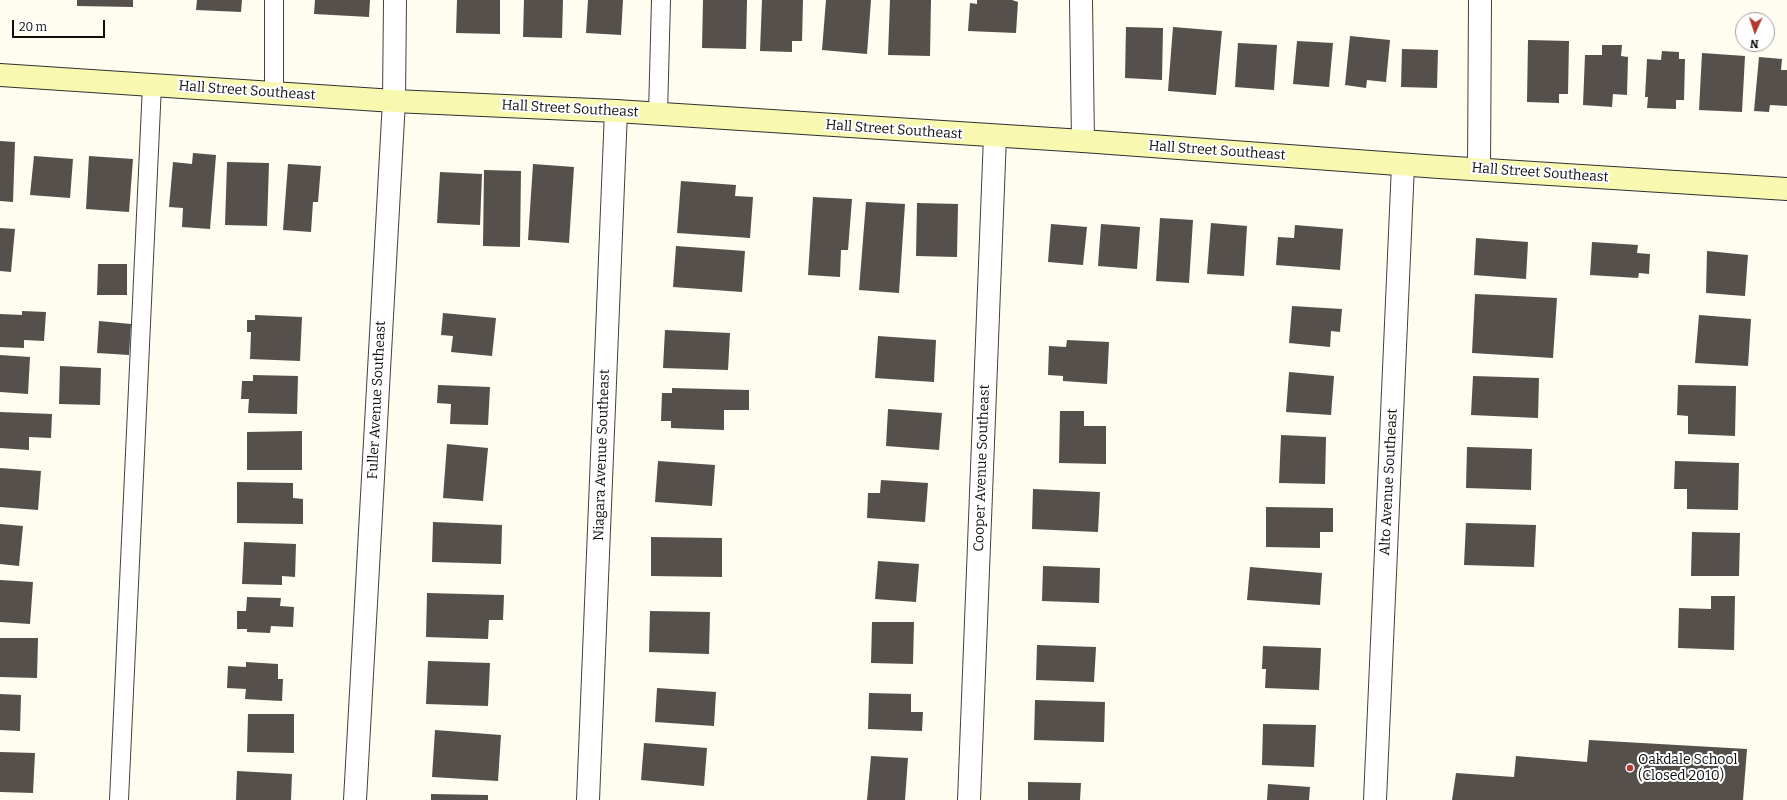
<!DOCTYPE html>
<html>
<head>
<meta charset="utf-8">
<style>
	body { margin:0 }
	#map { position:relative; width:1787px; height:800px; overflow:hidden; background:#fefdf0; font-family:Bitter,serif }
	canvas { display:block }
	.north { position:absolute; left:1735px; top:12px; width:40px; height:40px; box-sizing:border-box; background:#fff; border:1px solid #9f9f9f; border-radius:50%; rotate:183deg; font-size:11px; font-weight:700; line-height:16px; text-align:center; color:#0e0e0e }
	.north::after { content:''; display:block; margin:auto; width:14px; height:18px; background:#b23a31; clip-path:polygon(50% 0,100% 100%,50% 72%,0 100%) }
	.scale { position:absolute; left:12px; top:20px; width:93px; height:18px; box-sizing:border-box; border:2px solid #0e0e0e; border-top:0; padding-left:5px; font-size:12px; line-height:14px; white-space:nowrap; color:#0e0e0e; -webkit-text-stroke:3px #fff; paint-order:stroke }
</style>
</head>
<body>
<div id="map">
<canvas width="1787" height="800"></canvas>
<div class="north">N</div>
<div class="scale">20 m</div>
</div>
<script>
const g = document.querySelector('canvas').getContext('2d');
g.lineJoin = 'round';
function paint(path, color) { g.fillStyle = color; g.fill(path, 'evenodd'); }
function trace(path, color, width, dash) { g.strokeStyle = color; g.lineWidth = width; g.lineCap = dash ? 'butt' : 'round'; g.setLineDash(dash || []); g.stroke(path); }
function write(font, color, halo, rows, align = 'center') {
  g.font = font + ' Bitter,serif'; g.lineWidth = 4; g.setLineDash([]); g.textBaseline = 'middle'; g.strokeStyle = halo; g.fillStyle = color; for (const [text, x, y, turn = 0] of rows) {
    g.save(); g.translate(x, y); g.rotate((+turn || 0) * Math.PI / 180); g.textAlign = isNaN(turn) ? turn : align; if (halo) g.strokeText(text, 0, 0); g.fillText(text, 0, 0); g.restore();
  }
}
paint(new Path2D(`
	M77,0H133V7L77,6Z
	M197,0H242L241,12L196,10Z
	M315,0H370L369,17L314,14Z
	M457,0H500V34L456,33Z
	M524,0H563L562,38L523,37Z
	M588,0H623L621,35L586,33Z
	M703,0H747L746,49L702,48Z
	M762,0H803L802,41H792V52L760,51Z
	M826,0H871L867,54L822,50Z
	M890,0H931L930,56L888,55Z
	M977,0H1012L1018,2L1016,33L968,31L970,3L977,4Z
	M1126,27L1163,28L1162,80L1125,78Z
	M1173,27L1222,31L1216,95L1168,91Z
	M1350,36L1390,40L1386,82L1367,80L1366,88L1345,85Z
	M1528,40L1569,41L1568,94H1559V103L1527,102Z
	M1297,41L1333,43L1329,87L1293,84Z
	M1238,43L1277,45L1274,90L1235,87Z
	M1602,45H1622L1621,56L1628,57L1627,95L1613,94L1612,107L1583,105L1585,55H1602Z
	M1402,49L1438,50L1437,88L1401,87Z
	M1662,51L1679,52V59H1685L1684,100H1676V109L1647,108L1648,97H1645L1647,59L1661,60Z
	M1702,53L1745,56L1742,112L1699,110Z
	M1759,57L1782,59L1781,70H1787V106L1770,105L1769,112L1754,111Z
	M0,141L15,142L13,202L0,201Z
	M193,153L216,155L210,229L182,227L183,208L169,207L173,162L192,164Z
	M34,156L73,159L70,198L30,195Z
	M89,156L133,159L129,212L86,209Z
	M227,162L269,163L267,226L225,225Z
	M288,164L321,166L318,202H313L311,232L283,230Z
	M533,164L574,167L569,243L528,240Z
	M484,170L521,171L520,247L483,246Z
	M440,172L482,174L480,225L437,223Z
	M681,181L736,185L735,196L753,197L750,238L677,233Z
	M813,197L852,199L848,250H841L840,277L808,275Z
	M866,202L905,204L899,293L859,290Z
	M917,203L958,204L957,257L916,256Z
	M1160,218L1193,220L1189,283L1156,281Z
	M1211,223L1247,226L1244,276L1207,274Z
	M1051,224L1087,227L1083,265L1048,262Z
	M1101,224L1140,227L1137,269L1098,266Z
	M1295,225L1343,229L1340,270L1276,265L1278,237L1294,238Z
	M0,228L15,229L11,272L0,271Z
	M1476,238L1528,242L1526,279L1474,275Z
	M1592,242L1638,245L1637,253L1650,254L1649,274L1639,273L1638,278L1590,275Z
	M676,246L745,251L742,292L673,287Z
	M1707,251L1748,255L1745,296L1706,293Z
	M98,264H127V295H97Z
	M1475,294L1557,298L1553,358L1472,353Z
	M1292,306L1342,309L1340,332L1331,331L1330,347L1289,343Z
	M22,311L46,312L44,341L24,340V348L0,347V314L22,315Z
	M443,313L496,318L492,356L451,352L453,336L441,335Z
	M255,315L302,317L300,361L250,359L251,332H247V320H255Z
	M1699,315L1751,319L1748,366L1695,363Z
	M99,321L131,324L129,355L97,353Z
	M665,330L730,333L728,370L663,368Z
	M878,336L936,340L934,382L875,378Z
	M1067,340L1109,342L1107,384L1063,381V376L1048,375L1049,346L1066,347Z
	M0,355L30,357L28,394L0,392Z
	M60,366L101,368L100,405L59,404Z
	M1289,372L1334,376L1331,415L1286,412Z
	M253,375L298,376L297,414L248,413L249,399H241L242,381H253Z
	M1473,376L1539,378L1538,418L1471,415Z
	M438,385L490,387L488,425L450,424L451,404L437,403Z
	M1678,385L1736,386L1735,436L1688,434V416L1677,415Z
	M672,388L749,390V410H724V430L671,428V421H661L662,393H672Z
	M888,409L942,413L939,450L886,446Z
	M1060,411H1084V426H1106V464L1059,463Z
	M0,412L52,414L51,438L29,437V450L0,448Z
	M302,431V470H247V432Z
	M1281,435L1326,437L1325,484L1279,483Z
	M447,444L488,448L483,501L443,498Z
	M1467,447L1532,449L1531,490L1466,488Z
	M658,461L715,465L712,506L655,502Z
	M1675,461L1739,463L1738,510L1687,509V489H1674Z
	M0,468L41,471L38,510L0,507Z
	M881,480L928,483L925,522L867,518L868,493H880Z
	M237,482L293,483V498L303,499V524L237,523Z
	M1033,489L1100,492L1098,532L1032,529Z
	M1266,507L1333,508V532H1320V548L1266,547Z
	M433,522L502,525L501,564L432,562Z
	M1466,523L1536,525L1534,567L1464,565Z
	M0,524L23,526L19,566L0,564Z
	M1692,532L1740,533L1739,576H1691Z
	M651,537L722,538V577L651,576Z
	M244,542L296,544L295,577L282,576V585L242,584Z
	M878,561L919,564L916,602L875,599Z
	M1043,566L1100,568L1099,603L1042,601Z
	M1250,567L1322,573L1320,605L1247,600Z
	M0,580L33,582L30,624L0,622Z
	M427,593L504,595L503,620H489L488,639L426,637Z
	M1711,596H1735L1734,650L1678,648L1679,608L1711,609Z
	M247,597L281,598L280,606L294,607L293,627L271,626L270,633L247,632V629H237V611H246Z
	M650,611L710,612L709,654L649,652Z
	M872,622H914L913,664L871,663Z
	M0,638H38L37,678L0,677Z
	M1037,645L1096,647L1094,682L1036,680Z
	M1263,646L1321,648L1319,690L1265,688L1266,669H1262Z
	M428,661L490,663L488,706L426,704Z
	M246,662L278,664V679H283L282,701L245,699L246,689L227,688L228,666L246,667Z
	M657,688L716,692L714,726L655,722Z
	M869,693L911,694V712H923L922,731L868,729Z
	M0,694L21,695L20,731L0,730Z
	M1035,700L1105,702L1104,742L1034,740Z
	M248,714H294V753L247,752Z
	M1263,724L1316,725L1314,767L1262,765Z
	M435,730L501,735L498,781L432,777Z
	M1589,740L1747,749L1743,800H1452L1456,773L1514,777L1516,756L1587,762Z
	M644,743L707,748L704,786L641,780Z
	M0,752L35,753L33,793L0,792Z
	M871,756L908,758L905,800H867Z
	M237,771L292,774L291,800H236Z
	M1028,782L1081,783L1080,800H1028Z
	M1268,784L1310,787L1309,800H1267Z
	M431,794L488,795V800H431Z`), '#55504b');
const service = new Path2D(`
	M274,93V0
	M658,114L661,0
	M119,800L152,85`);
const minor = new Path2D(`
	M1081,0L1083,141
	M1479,169L1480,0
	M588,800L616,111
	M969,800L995,136
	M1375,800L1403,165`);
const tertiary = new Path2D(`
	M355,800L394,101L395,0`);
const secondary = new Path2D(`
	M0,75L394,101L616,111L1083,141L1439,167L1787,189`);
trace(service, '#414141', 20);
trace(minor, '#414141', 24);
trace(tertiary, '#414141', 24);
trace(secondary, '#303030', 24);
trace(service, '#fff', 18);
trace(minor, '#fff', 22);
trace(tertiary, '#fff', 22);
trace(secondary, '#f8f8b0', 22);
for (const [x, y, r, color] of [
	[1630,768,4,"#b23a31"]
]) { const dot = new Path2D(); dot.arc(x, y, r, 0, 2 * Math.PI); g.fillStyle = color; g.fill(dot); trace(dot, '#fff', 1.5); }
write('14px', '#0e0e0e', '#fff', [
	["Hall Street Southeast",247,91,4],
	["Hall Street Southeast",570,109,3],
	["Hall Street Southeast",894,130,4],
	["Hall Street Southeast",1217,151,4],
	["Hall Street Southeast",1540,173,4],
	["Fuller Avenue Southeast",377,400,-87],
	["Niagara Avenue Southeast",602,455,-88],
	["Cooper Avenue Southeast",982,468,-88],
	["Alto Avenue Southeast",1389,482,-87]
]);
write('14px', '#0e0e0e', '#fff', [
	["Oakdale School",1638,760],
	["(Closed 2010)",1638,776]
], 'left');
</script>
</body>
</html>
